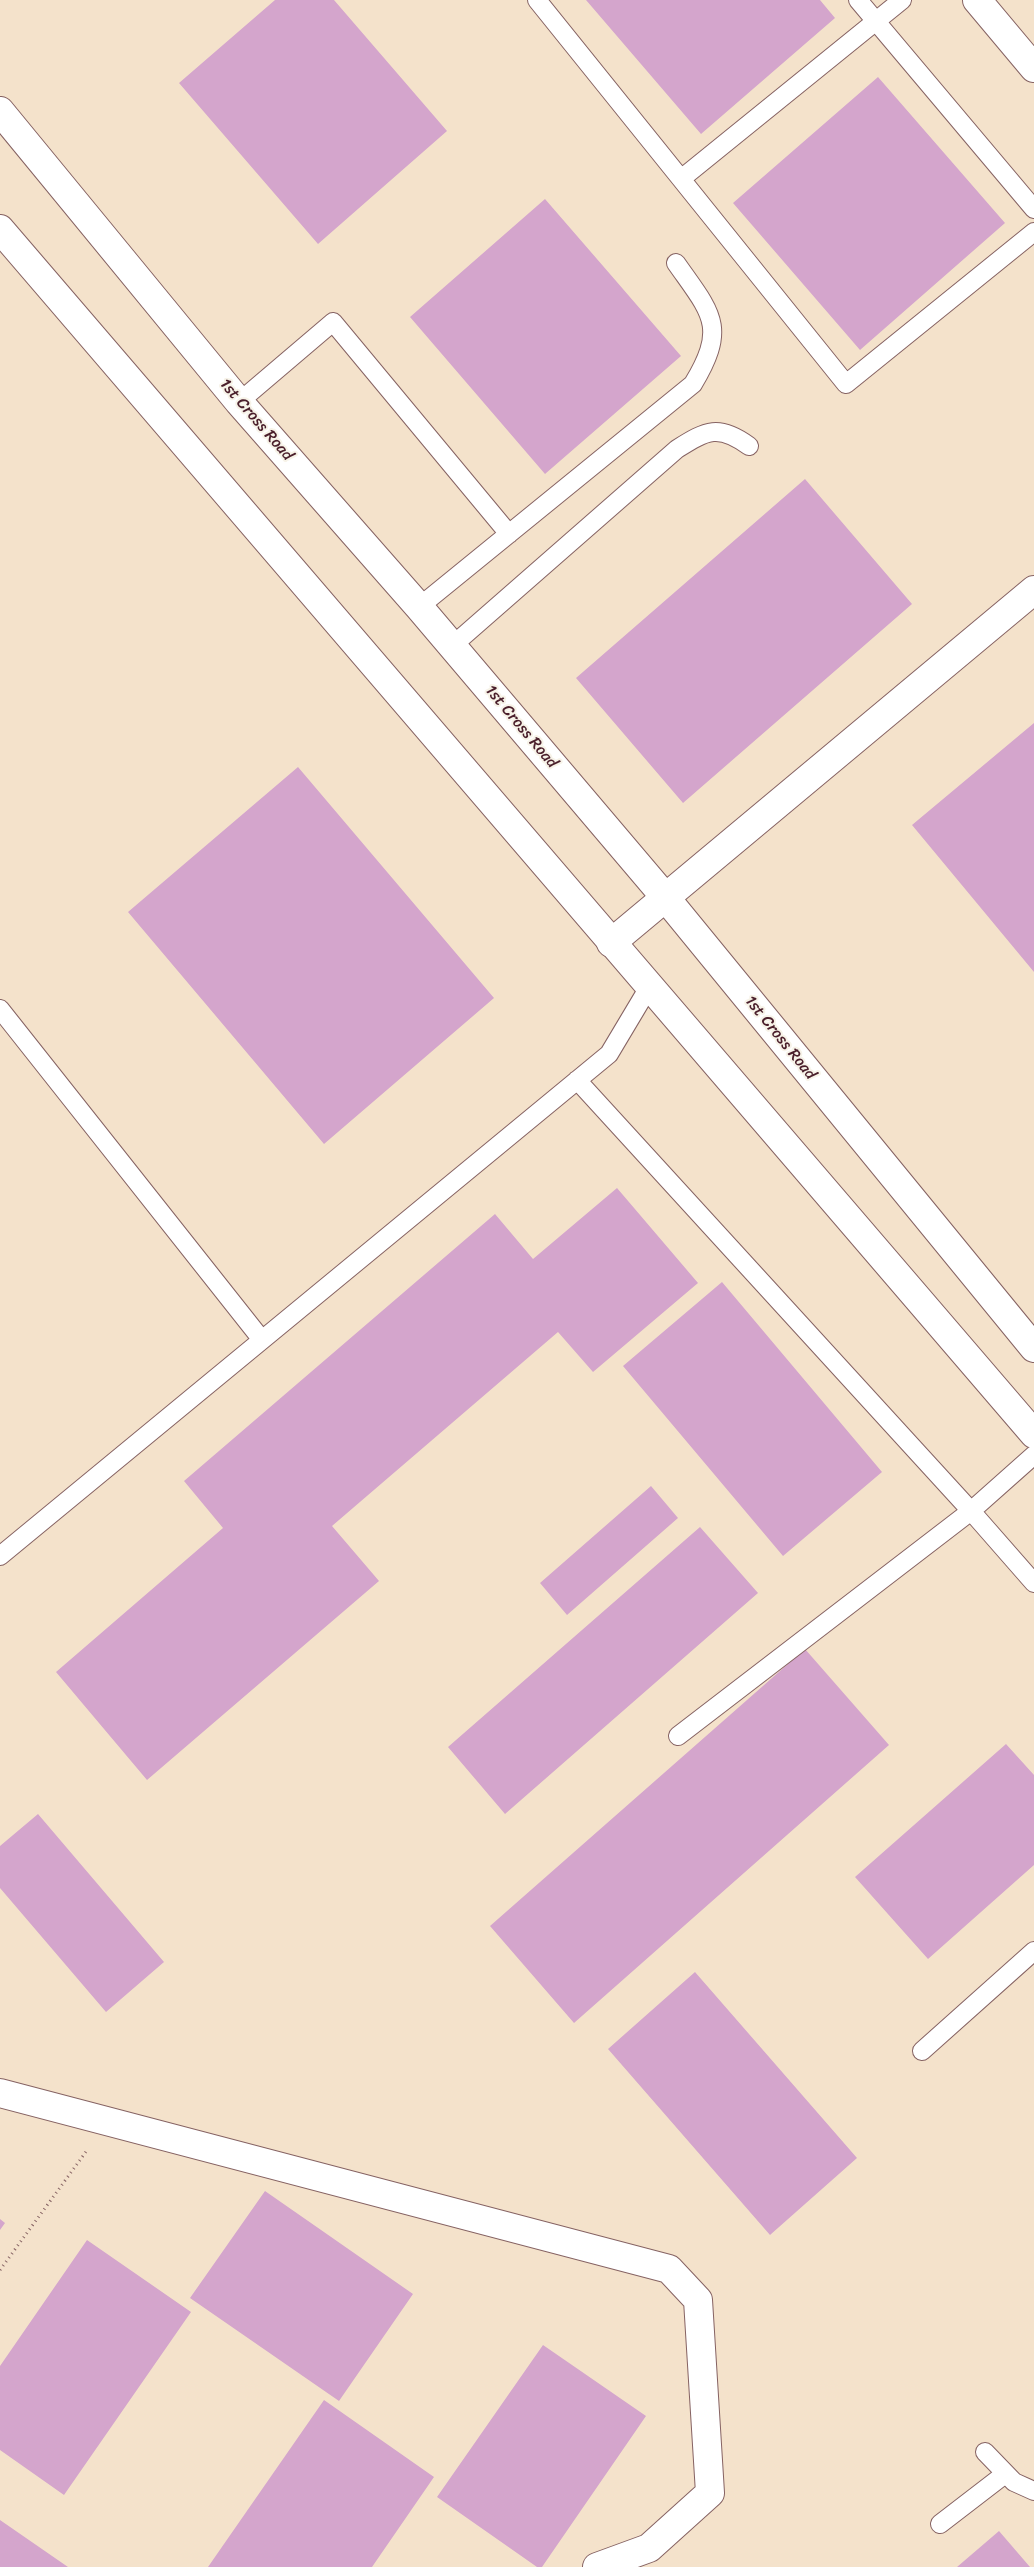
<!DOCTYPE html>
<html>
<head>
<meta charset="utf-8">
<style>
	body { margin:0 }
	canvas { display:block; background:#f4e2cb }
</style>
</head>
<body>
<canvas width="1034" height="2567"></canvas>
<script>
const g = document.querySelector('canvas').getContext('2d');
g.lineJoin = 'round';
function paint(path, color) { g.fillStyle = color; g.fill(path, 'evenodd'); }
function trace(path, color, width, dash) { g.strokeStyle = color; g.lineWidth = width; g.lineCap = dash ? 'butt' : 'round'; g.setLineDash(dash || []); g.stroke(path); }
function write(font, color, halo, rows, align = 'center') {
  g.font = font + ' Sriracha,sans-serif'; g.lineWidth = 4; g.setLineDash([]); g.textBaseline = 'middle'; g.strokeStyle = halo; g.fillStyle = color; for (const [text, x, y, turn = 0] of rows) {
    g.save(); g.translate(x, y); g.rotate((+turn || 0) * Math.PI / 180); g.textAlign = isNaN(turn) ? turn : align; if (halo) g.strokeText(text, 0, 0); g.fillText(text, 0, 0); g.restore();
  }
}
paint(new Path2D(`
	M275,0H334L447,131L318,244L179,83Z
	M586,0H820L835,18L701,134Z
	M878,77L1005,223L860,350L733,203Z
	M545,199L681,356L545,474L410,317Z
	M805,479L912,604L683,803L576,678Z
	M1034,723V972L912,825Z
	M298,767L494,998L324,1144L128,912Z
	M617,1188L698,1283L593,1372L558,1332L332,1526L379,1581L147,1780L56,1672L223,1528L184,1481L495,1214L533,1259Z
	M722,1282L882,1472L783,1556L623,1366Z
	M651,1486L678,1518L567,1615L540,1583Z
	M700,1527L758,1593L505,1814L448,1747Z
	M805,1649L889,1745L574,2023L490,1926Z
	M1006,1744L1034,1775V1865L928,1959L855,1877Z
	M38,1814L164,1962L106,2012L0,1888V1846Z
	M695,1972L857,2158L770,2235L608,2049Z
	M265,2191L413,2294L339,2401L190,2298Z
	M0,2219L5,2223L0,2230Z
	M87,2240L191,2312L64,2495L0,2450V2366Z
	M543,2345L646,2416L542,2567H537L437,2497Z
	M324,2400L434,2477L372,2567H208Z
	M0,2520L68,2567H0Z
	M999,2531L1030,2567H957Z`), '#d4a5cc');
const service = new Path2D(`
	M537,0L846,384L1034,232
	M858,0L1034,209
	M681,179L902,0
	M239,402L333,322L509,534
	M419,607L693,384C728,326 711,313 676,263
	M452,646L677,449C707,430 719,424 749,446
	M0,1009L262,1340
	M577,1080L971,1511L1034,1455
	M0,1556L609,1054L649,987
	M678,1736L971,1511L1034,1583
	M922,2051L1034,1951
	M985,2452L1014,2482L1034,2491
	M940,2524L1005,2474`);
const minor = new Path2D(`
	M977,0L1034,68
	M0,2093L669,2269L698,2300L710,2493L649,2548L597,2567`);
const tertiary = new Path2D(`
	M611,943L1034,590`);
const secondary = new Path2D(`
	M0,111L239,402L419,607L665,897L1034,1348
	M0,229L1034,1434`);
trace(service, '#866363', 20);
trace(minor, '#866363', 30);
trace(tertiary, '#866363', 30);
trace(secondary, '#866363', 30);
trace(new Path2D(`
	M0,2270L88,2149`), '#866363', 3, [1, 4]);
trace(service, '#fff', 18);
trace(minor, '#fff', 28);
trace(tertiary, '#fff', 28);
trace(secondary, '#fff', 28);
write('16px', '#4a1f2b', '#f7f3e8', [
	["1st Cross Road",256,420,49],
	["1st Cross Road",521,727,50],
	["1st Cross Road",780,1038,51]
]);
</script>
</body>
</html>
